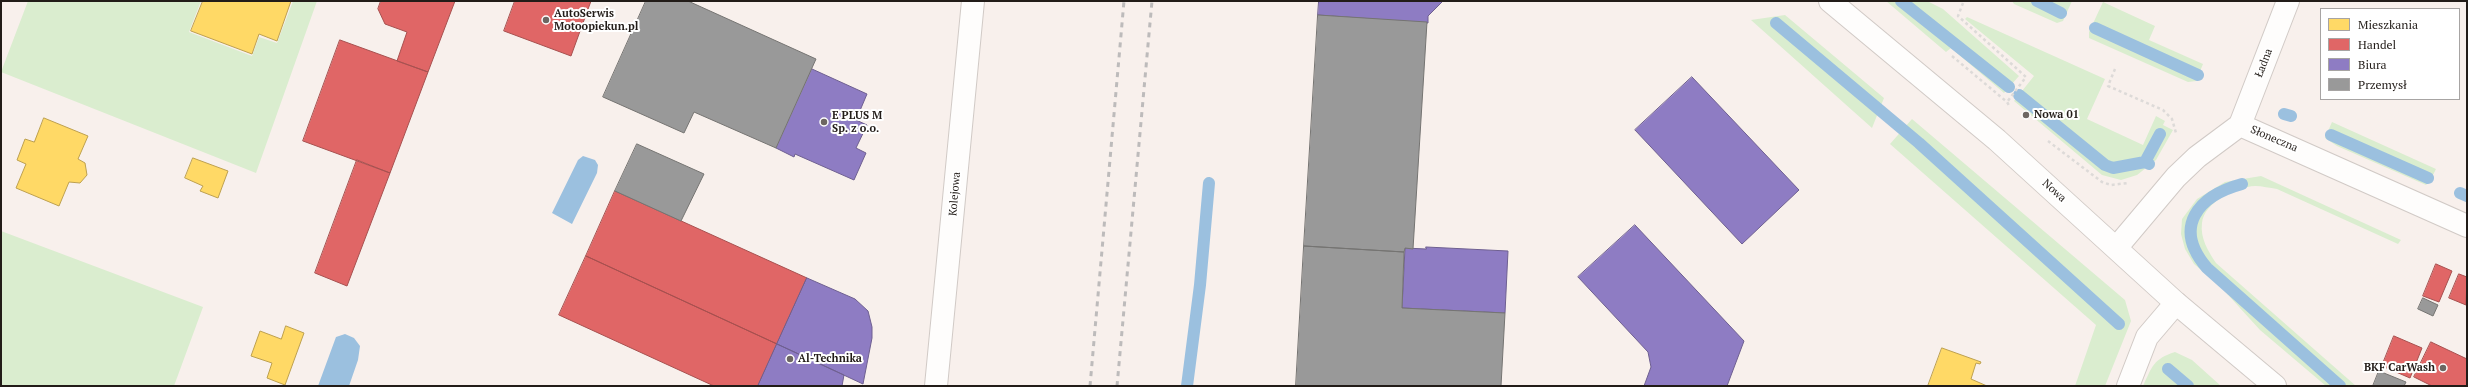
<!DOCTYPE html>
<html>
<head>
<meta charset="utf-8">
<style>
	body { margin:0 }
	#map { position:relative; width:2468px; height:387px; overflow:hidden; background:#f8f0ec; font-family:"PT Serif",serif }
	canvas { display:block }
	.frame { position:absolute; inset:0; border:2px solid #221c18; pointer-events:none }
	.legend { position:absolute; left:2320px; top:8px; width:140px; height:92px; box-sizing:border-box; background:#fff; border:1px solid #a7a4a3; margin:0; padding:5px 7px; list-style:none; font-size:12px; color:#221c18 }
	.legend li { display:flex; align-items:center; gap:8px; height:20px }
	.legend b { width:20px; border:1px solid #a7a4a3 }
</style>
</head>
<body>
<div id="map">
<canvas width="2468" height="387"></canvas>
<div class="frame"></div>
<ul class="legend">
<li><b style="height:11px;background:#ffd966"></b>Mieszkania</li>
<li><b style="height:11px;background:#e06666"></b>Handel</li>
<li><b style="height:11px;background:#8e7cc3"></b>Biura</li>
<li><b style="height:11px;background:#999"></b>Przemysł</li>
</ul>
</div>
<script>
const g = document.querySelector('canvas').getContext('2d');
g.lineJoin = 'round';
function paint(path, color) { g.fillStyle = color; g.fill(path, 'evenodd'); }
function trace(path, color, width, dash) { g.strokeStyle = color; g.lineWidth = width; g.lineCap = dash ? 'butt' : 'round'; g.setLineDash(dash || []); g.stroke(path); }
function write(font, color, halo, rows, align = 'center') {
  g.font = font + ' "PT Serif",serif'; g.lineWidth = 4; g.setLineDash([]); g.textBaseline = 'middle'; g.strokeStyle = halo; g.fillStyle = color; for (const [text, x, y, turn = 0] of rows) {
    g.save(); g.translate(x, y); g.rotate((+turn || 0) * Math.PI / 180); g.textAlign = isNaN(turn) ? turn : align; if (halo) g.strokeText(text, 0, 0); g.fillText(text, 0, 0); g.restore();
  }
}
paint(new Path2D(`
	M28,1H201L189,32L252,56L259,37L277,43L293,1H317L256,173L1,72Z
	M1886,1H1927L1943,9L2019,76L2004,93L1951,48L1946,52Z
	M2012,1H2072L2063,21L2057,23L2014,4Z
	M2103,2L2155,26L2149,40L2203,64L2196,81L2188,82L2089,38V32Z
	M1785,15L1884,98L1872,128L1751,20Z
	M1967,17L2105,79L2087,119L2143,145L2156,116L2165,121L2163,125L2173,130L2156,160L2137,175L2121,180L2102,175L2014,101L2034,76L1965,19Z
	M1912,119L2125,300L2131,321L2105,386H2075L2096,325L1890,144Z
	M2332,122L2436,169L2430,181L2426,185L2337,146L2325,138Z
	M2261,176L2401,240L2398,244L2277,189C2270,188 2262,186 2255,186C2237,187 2204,202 2202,223C2200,238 2208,251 2216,263L2356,386H2326L2260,330L2219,285L2194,264L2185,249L2181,234L2182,219L2197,199L2225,182Z
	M1,231L203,307L174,386L1,385Z
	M2175,352L2192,360L2221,386H2143C2152,367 2153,359 2175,352Z`), '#daedcf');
paint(new Path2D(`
	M583,156L595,160L598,165L597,173L572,224L552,213L578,160Z
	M345,334L354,338L360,346L358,360L349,386H318L336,337Z`), '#9bc0df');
const homes = new Path2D(`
	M203,1H291L277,41L259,34L252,54L191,31Z
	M44,118L88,136L78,159L85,163L87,175L80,183L69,182L59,206L16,188L26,164L17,160L25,139L34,142Z
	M193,158L228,171L218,198L200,191L203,186L185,178Z
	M286,326L304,333L285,385L267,378L272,363L251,356L260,331L281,339Z
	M1942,348L1981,362L1980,364L1976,363L1971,379L1987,386H1928Z`);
paint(homes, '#ffd966');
trace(homes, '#bda04f', 1);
const shops = new Path2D(`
	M381,1H455L428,72L397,61L407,32L385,24L378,9Z
	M515,1H591L571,56L504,31Z
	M340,40L428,72L390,173L303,141Z
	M357,160L390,173L347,286L315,273Z
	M615,191L807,278L777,344L586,256Z
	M586,256L777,344L758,386H714L559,315Z
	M2436,264L2452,271L2439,302L2423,296Z
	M2459,274L2467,277L2466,305L2449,298Z
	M2394,336L2422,348L2410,378L2382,366Z
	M2431,342L2467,359V386H2432L2414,377Z`);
paint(shops, '#e06666');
trace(shops, '#a7504f', 1);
const offices = new Path2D(`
	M1319,1H1443L1428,16V23L1318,15Z
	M812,69L867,94L856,120L867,125L856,148L866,153L854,180L795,154L794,157L776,148Z
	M1692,77L1799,190L1742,244L1635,130Z
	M1635,225L1744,341L1727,386H1644L1651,367L1648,352L1578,277Z
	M1426,247L1508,251L1505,313L1402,308L1405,248L1426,249Z
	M807,278L855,299L868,311L872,327V338L863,384L777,344Z
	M777,344L844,375L842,386H758Z`);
paint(offices, '#8e7cc3');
trace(offices, '#6e5f90', 1);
const industry = new Path2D(`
	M646,1H688L816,59L776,148L694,112L684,133L603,97Z
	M1318,15L1427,22L1413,249L1405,248L1404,252L1304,246Z
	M637,144L704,174L681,221L615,191Z
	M1304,246L1404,252L1402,308L1505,313L1501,386H1296Z
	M2423,298L2438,305L2433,316L2418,309Z
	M2379,371L2406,382L2404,386H2373Z`);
paint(industry, '#999');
trace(industry, '#757472', 1);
trace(new Path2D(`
	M1901,1L2009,87
	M2037,1L2061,13
	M1776,23L1919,143L2119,324
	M2095,28L2198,75
	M2019,95L2105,165L2113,168L2145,162L2149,164
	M2284,114L2291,116
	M2331,135L2428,178
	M2145,162L2160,134
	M2242,184C2198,196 2172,227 2207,268L2340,386
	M2460,193L2467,196
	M2168,369L2188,386
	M1187,386L1200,285L1209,183`), '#9bc0df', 12);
const minor = new Path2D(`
	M2240,125L2288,1
	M2117,247L2176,177L2197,157L2240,125L2467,226
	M2128,386L2147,337L2176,303`);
const tertiary = new Path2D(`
	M936,386L973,1`);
const secondary = new Path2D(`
	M1830,1L1997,140L2176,303L2275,386`);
trace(minor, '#d1cac6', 24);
trace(tertiary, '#d1cac6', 24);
trace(secondary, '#d1cac6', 24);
trace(new Path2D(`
	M1963,3L1958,16L2026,77L2007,102
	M1952,56L2007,102L2010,107
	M2115,69L2108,86L2163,110L2172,119L2176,133
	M2048,141L2102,182L2111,185L2128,183`), '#dddad8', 2.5, [3, 3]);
trace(minor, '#fefdfc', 22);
trace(tertiary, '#fefdfc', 22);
trace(secondary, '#fefdfc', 22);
trace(new Path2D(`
	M1090,386L1124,1
	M1117,386L1152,1`), '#bdbbbb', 3, [5, 5]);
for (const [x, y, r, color] of [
	[546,20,4,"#6d6662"],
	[2026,115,4,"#6d6662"],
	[824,122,4,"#6d6662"],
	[790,359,4,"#6d6662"],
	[2443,368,4,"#6d6662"]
]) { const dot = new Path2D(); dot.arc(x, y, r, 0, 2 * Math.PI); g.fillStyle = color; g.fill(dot); trace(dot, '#fff', 1.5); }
write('bold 11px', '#221c18', '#fff', [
	["AutoSerwis",554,14],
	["Motoopiekun.pl",554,27],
	["Nowa 01",2034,115],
	["E PLUS M",832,116],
	["Sp. z o.o.",832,129],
	["Al-Technika",798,359],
	["BKF CarWash",2435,368,"right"]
], 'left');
write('11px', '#221c18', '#fff', [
	["Ładna",2264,63,-69],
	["Słoneczna",2274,139,23],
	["Nowa",2054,191,42],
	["Kolejowa",955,194,-85]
]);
</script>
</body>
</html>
